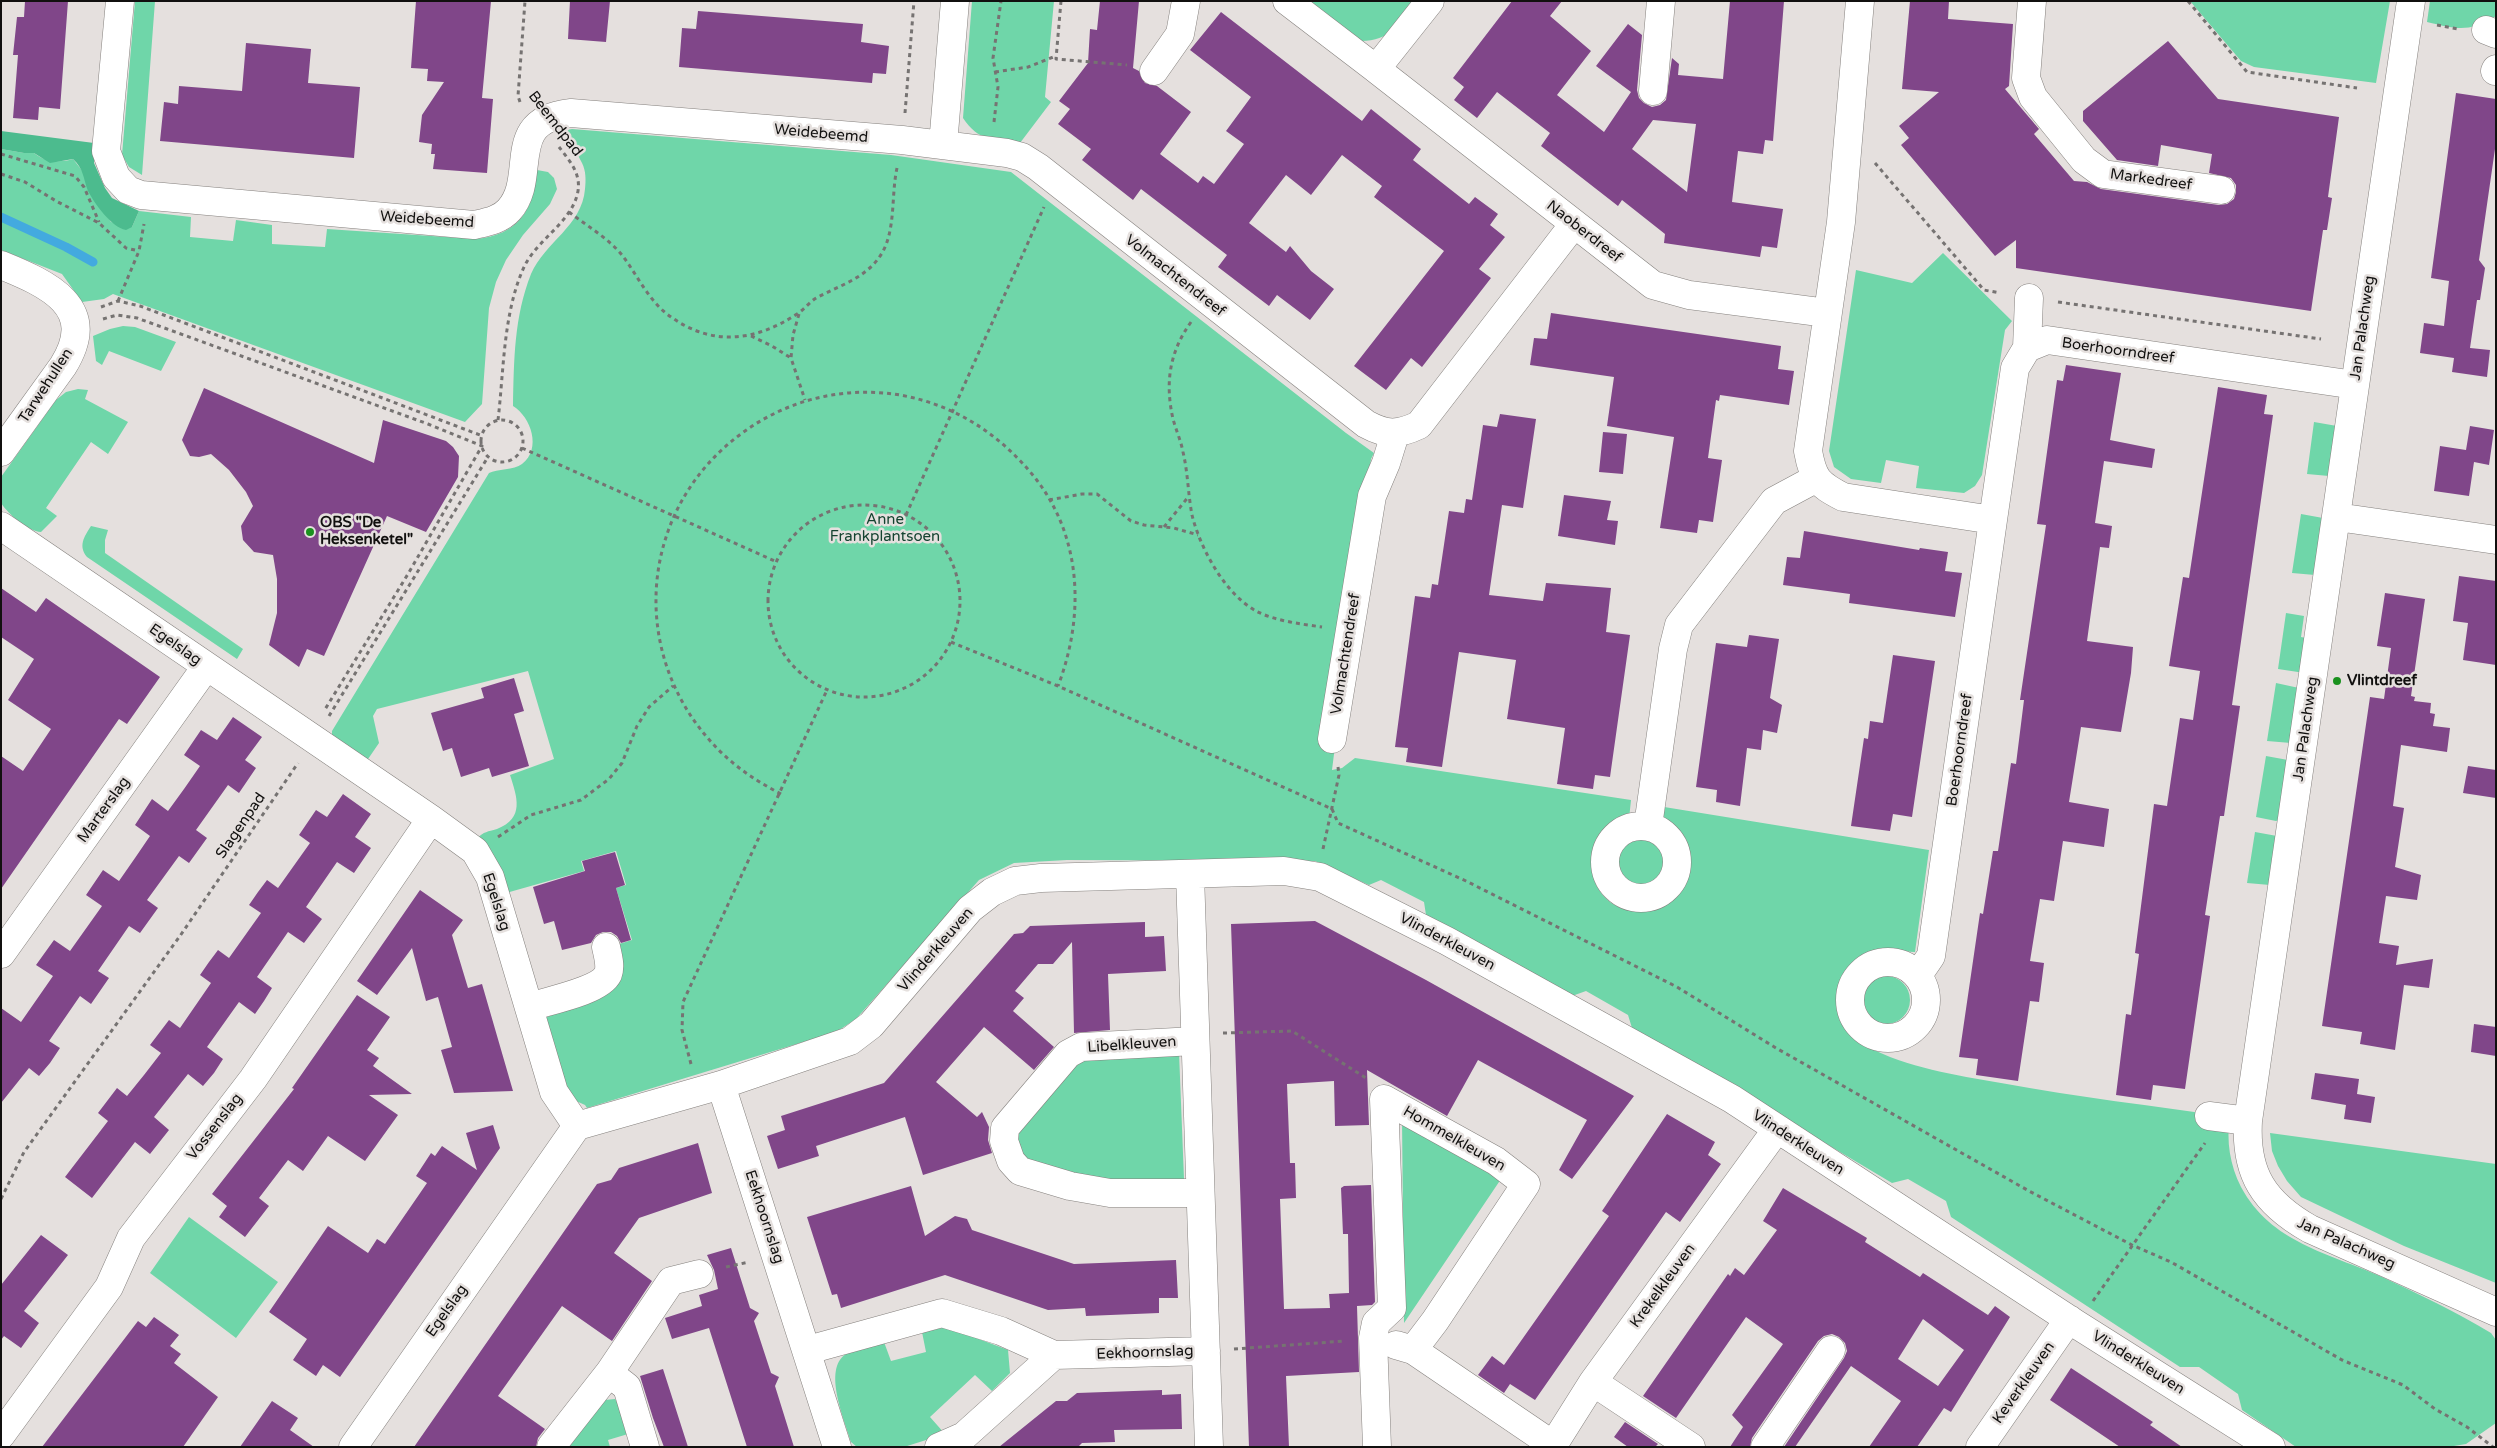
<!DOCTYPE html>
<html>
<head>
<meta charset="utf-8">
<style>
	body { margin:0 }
	#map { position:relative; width:2497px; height:1448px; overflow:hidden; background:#e5e0de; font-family:"Varela Round",sans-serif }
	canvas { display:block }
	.frame { position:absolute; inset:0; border:2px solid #11100f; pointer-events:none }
</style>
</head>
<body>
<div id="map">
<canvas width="2497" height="1448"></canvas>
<div class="frame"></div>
</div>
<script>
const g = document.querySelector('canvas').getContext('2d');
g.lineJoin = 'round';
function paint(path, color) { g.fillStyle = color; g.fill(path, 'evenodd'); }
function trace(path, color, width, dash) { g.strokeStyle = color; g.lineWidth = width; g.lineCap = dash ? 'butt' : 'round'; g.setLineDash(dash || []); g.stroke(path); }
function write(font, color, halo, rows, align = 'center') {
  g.font = font + ' "Varela Round",sans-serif'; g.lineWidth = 5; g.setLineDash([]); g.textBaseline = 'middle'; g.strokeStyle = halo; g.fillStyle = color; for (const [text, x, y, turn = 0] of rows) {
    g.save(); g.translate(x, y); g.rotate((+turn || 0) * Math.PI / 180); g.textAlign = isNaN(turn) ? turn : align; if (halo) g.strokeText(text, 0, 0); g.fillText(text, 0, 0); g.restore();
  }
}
paint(new Path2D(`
	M135,1H155L142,175L129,167L122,155Z
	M972,1H1054L1045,97L1051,102L1020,143C994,140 978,141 963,118Z
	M1308,1H1412L1414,4C1399,24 1390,41 1361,41Z
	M2190,1H2390L2376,83L2254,67L2241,61Z
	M2430,1H2496V16C2469,33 2456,29 2427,22Z
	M572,129L891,155L1011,172L1346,433L1374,453L1371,459L1332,770L1342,768L1355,758L1631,800L1629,819C1570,834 1587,919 1644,909C1654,907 1664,903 1671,895C1679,885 1685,873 1683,860C1682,850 1678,839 1671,832C1668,830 1663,828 1662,825C1659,821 1659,811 1658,806L1929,850L1915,952C1899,951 1881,949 1866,956C1826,975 1830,1026 1866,1046C1908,1068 1955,1075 2001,1083C2077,1097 2154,1106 2230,1117C2226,1141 2230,1165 2241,1187C2271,1243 2329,1253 2382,1277C2419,1294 2456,1312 2491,1333L2496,1340V1423L2466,1444L2448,1447H2296L2242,1410L2238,1394L2199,1367H2180L1951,1217L1946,1201L1908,1179L1892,1183L1632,1028L1628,1015L1586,991L1572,996L1426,915L1424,902L1381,880L1369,885L1315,861L1067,860L1014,863L979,880L856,1019L836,1032L587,1108L585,1105L574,1100L567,1092L544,1018L605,995L609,947L632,940L616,888L626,885L616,851L581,861L584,871L506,893L476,839C485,831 487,832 497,829C525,818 517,797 510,775L554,759L528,671L377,709L373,716L379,743L366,762L332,741V731L489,473C497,469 514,470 522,464C542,449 531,417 513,406C514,360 514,317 531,274C545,242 582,226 585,189C586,180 586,171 582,163C577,152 568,141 561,131Z
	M1,149L24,153H34C45,162 60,163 73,159L84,173L89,191L111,222L132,227L139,211L191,217L190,237L233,241L236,220L272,225V244L325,247L327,229L476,239C518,235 534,210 537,170L548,172L554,178L557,189L550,204L523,235L506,260L496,282L489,308L482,404L465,422L113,294L104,299L82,302L62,274L1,250Z
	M1943,253L2012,321L2005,330L1982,475L1975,486L1964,493L1916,488L1919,466L1886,460L1881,483L1851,479L1834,467L1829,451L1856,270L1912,283Z
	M123,326L135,327L176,342L161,371L109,351L102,365L96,361L93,336L110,329Z
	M78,389L88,390L85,399L128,422L108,454L91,442L46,508L57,516L41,532C28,531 9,515 1,503V477L56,400L66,392Z
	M2314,422L2337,426L2329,476L2307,474Z
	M2301,514L2323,518L2315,575L2292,573Z
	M91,526L108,530L105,540V553L243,649L237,659L87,557C78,546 84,537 91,526Z
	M2286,613L2304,616L2301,637L2306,638L2301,672H2298L2278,669Z
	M2276,683L2299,688L2291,743L2267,741Z
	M2266,756L2288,760L2279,820L2276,821L2256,817Z
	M2255,832L2277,836L2270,885L2247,883Z
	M1611 861a27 27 0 1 1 54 0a27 27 0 1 1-54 0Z
	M1862 1000a24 24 0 1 1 48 0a24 24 0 1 1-48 0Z
	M1179,1052L1184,1179L1100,1182L1022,1159L1016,1149L1017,1129L1069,1068L1086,1058Z
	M1402,1118L1501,1179L1404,1323Z
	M2270,1133L2496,1164V1283L2404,1246L2301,1197L2287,1181L2278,1166L2272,1151Z
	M189,1217L278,1282L236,1338L150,1273Z
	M947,1327L1008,1350L1010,1373L992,1391L975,1375L930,1417L945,1434L904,1447H857L851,1442C845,1421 822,1369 846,1354C856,1348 872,1346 884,1342L891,1361L926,1352L922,1332Z
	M615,1399L619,1405L628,1434L608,1440L610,1447H569L605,1400Z`), '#6fd6a9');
paint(new Path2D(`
	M1,131L94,143V163L105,188L112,198L139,211L132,227L126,230C111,227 95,204 88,191C83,178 84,169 73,159L50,163L34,153H24L1,149Z`), '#4cbb8e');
trace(new Path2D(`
	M1,217L66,247L93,262`), '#43aadf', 9);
paint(new Path2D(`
	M25,1H68L60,109L39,107L38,120L13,118L18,55H13L17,17H24Z
	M416,1H491L482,98L493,99L487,173L433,169L435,154H431L432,144L419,142L422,115L444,82L427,81L428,69L411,68Z
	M570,1H610L606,42L568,39Z
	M1100,1H1139L1133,68L1139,71L1145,83L1157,86L1191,112L1160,154L1198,183L1203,176L1214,184L1244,144L1226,131L1251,97L1190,50L1221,12L1362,121L1371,109L1421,149L1413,160L1469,204L1475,197L1498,214L1490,225L1505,237L1479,269L1491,278L1422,367L1411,358L1386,390L1354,366L1444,251L1374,197L1382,186L1342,155L1311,195L1286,175L1249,223L1286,252L1290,246L1311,271L1334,289L1310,320L1277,295L1269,306L1218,267L1227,255L1141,189L1133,200L1082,160L1091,149L1058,124L1070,109L1059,101L1088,63L1090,29L1097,30Z
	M1512,1H1562L1550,16L1591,51L1557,95L1604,132L1631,92L1596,66L1628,24L1642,35L1637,90L1639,98L1644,103L1652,107L1660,105L1666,100L1672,58L1679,64L1678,75L1723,79L1730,1H1784L1773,141L1765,140L1763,154L1738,151L1732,202L1783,209L1777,248L1762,246L1760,257L1664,243L1665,234L1622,200L1618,206L1541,146L1550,133L1497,92L1477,118L1454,100L1464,87L1453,78ZM1653,120L1696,124L1687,192L1632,149Z
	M1910,1H1949L1948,19L2013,24L2009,86L2005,89L2039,129L2034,134L2074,181L2087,182L2101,189L2219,205L2227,204L2234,199L2236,192V185L2231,178L2209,173L2212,154L2161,145L2158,166L2117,160L2083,121V111L2168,41L2218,99L2339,117L2328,197L2332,198L2327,230H2323L2311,311L2016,268V240L1995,256L1901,145L1909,138L1899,126L1939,92L1902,89Z
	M698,11L863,24L861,42L889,46L886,74L873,73L872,83L679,67L682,28L696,29Z
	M246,43L311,49L308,83L360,87L354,158L160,141L164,102L178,104L179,86L242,91Z
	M2456,93L2496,99V142L2479,260L2485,268L2480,300H2477L2470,348L2490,350L2487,377L2452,372L2454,358L2420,353L2424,323L2444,326L2449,281L2431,278Z
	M1551,313L1781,346L1778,369L1794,371L1789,405L1720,395L1719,401L1716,400L1708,458L1722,460L1713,522L1699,520L1697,533L1660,528L1674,437L1607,426L1614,377L1530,365L1534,338L1547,339Z
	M2066,365L2121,373L2110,440L2155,449L2152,468L2104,461L2095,523L2112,526L2109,548L2100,547L2087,641L2133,647L2131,673L2121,732L2081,727L2069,802L2109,809L2104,847L2063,841L2054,901L2040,899L2030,961L2044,963L2039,1002L2030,1001L2018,1081L1976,1075L1978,1059L1959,1057L1980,913L1983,914L1993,851H1998L2011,763L2016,764L2024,700H2020L2046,525L2037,524L2057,380L2063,381Z
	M2218,387L2267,395L2264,414L2273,415L2232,705L2240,706L2224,816H2220L2205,915L2210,916L2185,1089L2153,1085L2151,1100L2116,1095L2126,1014L2131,1015L2139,954L2135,953L2154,804L2167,806L2180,718L2193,720L2200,671L2169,666L2183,577L2189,578Z
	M204,388L374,463L383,420L446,441L453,447L459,456L458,477L426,532L387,516L324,656L307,649L299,667L269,645L277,613V579L273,555L254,552L243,540L241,526L253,506L246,492L229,470L211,454L199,457L190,456L182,440Z
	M1500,414L1536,419L1523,508L1502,505L1489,595L1543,601L1546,583L1611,588L1606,632L1630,635L1610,777L1595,775L1593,789L1557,784L1565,728L1507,719L1516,660L1459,652L1442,767L1406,762L1408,748L1395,747L1415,596L1430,598L1432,584L1438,585L1449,511L1464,513L1466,499L1472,500L1483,425L1497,427Z
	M2470,426L2494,430L2489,465L2474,462L2469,496L2434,491L2440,446L2466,450Z
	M1603,432L1627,434L1623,474L1599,472Z
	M1564,495L1611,501L1607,520L1618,521L1615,545L1558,536Z
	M1804,531L1919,550L1920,548L1948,552L1945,571L1962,573L1955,617L1849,603L1850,594L1783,585L1787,557L1800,558Z
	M2459,576L2496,581V665L2463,660L2468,623L2453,621Z
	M1,588L36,612L46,598L160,677L127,724L119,719L1,889V756L23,771L51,729L8,700L34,659L1,637Z
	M2385,593L2425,599L2411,696L2415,697L2414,701L2431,703L2430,713L2435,714L2433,726L2450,728L2447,752L2401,745L2393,806L2404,808L2395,867L2421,875L2417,900L2386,896L2379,943L2399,946L2396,965L2433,959L2429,988L2404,985L2395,1050L2360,1044L2362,1032L2322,1026L2370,697L2384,699L2391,648L2377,646Z
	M1749,635L1779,639L1770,698L1782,705L1777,733L1763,730L1761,750L1747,748L1740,806L1716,802L1717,790L1696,787L1716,643L1747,647Z
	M1893,655L1935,661L1912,817L1893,814L1890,831L1851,826L1864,738L1868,739L1870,721L1883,723Z
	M514,678L524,711L514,714L529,766L492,777L489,768L461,777L452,748L443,751L431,713L484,698L481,688Z
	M233,717L262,737L245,760L256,768L239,793L228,785L196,830L207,838L189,863L179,856L147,900L158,908L140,933L129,926L98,971L109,978L91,1004L80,996L49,1041L60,1048L50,1063L39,1076L29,1068L1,1103V1008L21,1022L53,976L36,965L54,940L70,951L102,906L86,895L103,870L119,881L135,858L150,836L135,825L152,799L168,811L184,789L200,766L184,755L201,730L217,740Z
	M2468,766L2496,770V798L2463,793Z
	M343,794L371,814L355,837L371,848L354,873L337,862L306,907L322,919L304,943L288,932L257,977L272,988L264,1001L255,1014L239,1002L207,1047L223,1059L214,1073L203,1086L188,1074L154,1117L169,1130L150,1154L135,1142L92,1198L65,1177L108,1121L98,1113L117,1088L127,1096L144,1075L161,1053L150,1045L169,1020L180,1028L211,983L200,975L209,962L218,950L229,958L261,913L249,905L258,892L267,880L278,888L310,843L299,835L316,810L327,817Z
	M615,852L625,885L616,888L631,940L621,943L617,936L611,932H603L596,935L591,943L562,950L554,921L544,924L533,887L585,871L582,861Z
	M420,890L463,920L452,935L468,988L482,984L513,1091L454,1093L441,1050L452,1047L438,997L426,1001L412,948L377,995L357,981Z
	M1315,921L1426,980L1634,1096L1572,1179L1559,1170L1587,1120L1478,1060L1447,1116L1367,1070L1369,1125L1335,1126L1334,1081L1287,1084L1290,1163H1295L1296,1198L1280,1199L1284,1309L1330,1308L1329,1294L1349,1293L1348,1234H1343L1341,1188L1344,1186L1371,1185L1375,1302L1372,1305L1357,1306L1359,1372L1286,1376L1289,1447H1249L1231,924Z
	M1145,922V937L1164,936L1166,971L1108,974L1110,1030L1074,1033L1072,942L1053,964H1038L1015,991L1024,998L1013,1011L1054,1047L1034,1070L984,1027L936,1082L977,1117L982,1112L989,1127L988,1140L992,1153L923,1175L905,1117L816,1146L819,1156L778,1169L767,1136L785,1130L781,1116L884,1083L1014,934L1023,933L1030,926Z
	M357,995L390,1017L367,1050L379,1058L373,1066L412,1094L369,1095L398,1115L365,1161L328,1136L303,1171L288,1160L259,1198L269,1206L245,1237L219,1217L227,1206L212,1194L294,1089L292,1088Z
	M2474,1024L2496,1027V1056L2471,1052Z
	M2315,1073L2359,1079L2357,1094L2375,1097L2371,1123L2344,1119L2346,1105L2311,1099Z
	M1667,1114L1715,1142L1708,1155L1721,1164L1680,1222L1666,1212L1535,1400L1510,1384L1504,1393L1478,1375L1492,1356L1504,1365L1609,1216L1602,1211Z
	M493,1125L500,1148L340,1377L323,1365L316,1376L293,1360L307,1339L269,1312L328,1226L368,1253L377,1239L385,1244L427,1183L416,1176L431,1153L435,1156L442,1146L477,1170L466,1133Z
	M698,1143L712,1193L639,1218L614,1253L652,1281L612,1341L562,1306L498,1396L545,1429L538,1438L536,1447H414L597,1184L611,1180L619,1168Z
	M911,1186L925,1236L955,1216L967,1219L972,1230L1074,1264L1176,1260L1178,1298H1159V1313L1086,1316L1085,1308L1048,1310L945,1275L841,1308L837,1294L832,1295L807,1217Z
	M1783,1188L1867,1238L1865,1242L1920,1277L1923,1273L1988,1315L1995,1306L2010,1317L1951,1412L1944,1408L1917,1447H1869L1901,1401L1851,1366L1795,1447H1784L1844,1358L1847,1351L1845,1343L1839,1337L1832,1334L1824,1336L1818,1341L1752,1438L1750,1447H1730L1743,1427L1732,1415L1783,1344L1746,1317L1676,1418L1643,1396L1728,1274L1730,1276L1735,1268L1744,1275L1777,1230L1763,1221ZM1923,1319L1964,1350L1938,1386L1898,1359Z
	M41,1235L68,1255L24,1311L39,1323L21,1348L4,1336L1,1340V1285Z
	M731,1248L750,1308L759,1313L754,1321L771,1373L779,1377L775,1386L794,1447H747L709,1328L672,1339L665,1318L702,1306L699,1295L718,1289L714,1270L707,1255Z
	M154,1317L179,1335L170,1346L181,1354L174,1363L218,1397L183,1447H42L138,1321L146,1327Z
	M2071,1368L2153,1422L2150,1425L2182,1447H2120L2050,1400Z
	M663,1369L688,1447H664L653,1418L640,1376Z
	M1162,1390V1395L1181,1394L1182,1429L1114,1430L1115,1442L1082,1443L1078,1447H999L1056,1401H1067L1077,1393Z
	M272,1401L298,1418L290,1430L314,1447H240Z
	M1625,1422L1658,1444L1655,1447H1628L1614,1437Z`), '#804689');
const minor = new Path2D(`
	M120,1L106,151L116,177L128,190L141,195L474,225C487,222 500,220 509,210C539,177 502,120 571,113L902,140L1007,153L1022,157L1038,167L1366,424C1386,435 1398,435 1419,425L1574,224
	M1287,1L1376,69
	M1430,1L1376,69L1653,285L1689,295L1827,313
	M1860,1L1841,222L1808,451C1813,479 1818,484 1843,497L1993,520L2015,368L2027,348L2047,340L2355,385
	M2032,1L2026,78L2033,97L2084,160L2103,174L2221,190
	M2411,1L2248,1121C2245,1174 2264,1203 2310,1229L2496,1312
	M2486,30L2496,34
	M1154,71L1180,34L1186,1
	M2495,71L2496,69
	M1653,91L1661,1
	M943,145L955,1
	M1,265C48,284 100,307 63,366L1,452
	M2027,348L2029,298
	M2337,517L2496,540
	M1,526L431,819L475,851L490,877L554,1092L577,1126L353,1447
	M1332,739L1372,496L1386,463L1395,434
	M1605 862a36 36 0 1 1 72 0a36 36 0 1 1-72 0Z
	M1648,826L1673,649L1679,625L1774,501L1815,479
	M1190,874L1209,1447
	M1,954L206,667
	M1850 1000a38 38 0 1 1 76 0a38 38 0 1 1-76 0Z
	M1918,975L1931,956L1993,520
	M529,1007C547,1001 600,991 608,974C611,966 608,956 606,947
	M1195,1041L1081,1047L1068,1054L1005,1128L1004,1141L1011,1161L1020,1171L1070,1186L1110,1193H1200
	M721,1085L837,1447
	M2209,1116L2248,1121
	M577,1126L721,1085L850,1041L871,1025L970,909L992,892L1015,881L1041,878L1284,871L1320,877L1447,941L1732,1099L2076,1324L2271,1447
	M1396,1345L1413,1350L1553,1445
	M808,1350L942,1313L1001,1331L1054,1355L1206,1351
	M609,1373L627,1387L645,1447
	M1593,1382L1691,1447
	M1,1435L109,1287L131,1238L253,1079L431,819
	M551,1447L609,1373L671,1281L699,1274
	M939,1447L964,1436L1054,1355
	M1377,1447L1373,1338L1376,1323L1392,1308L1384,1099L1496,1161L1526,1184L1435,1321L1413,1350
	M1552,1447L1593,1382L1777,1129
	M1765,1447L1831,1350
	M1980,1447L2069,1319`);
trace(minor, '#85817e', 29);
trace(new Path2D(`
	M1061,1L1056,59L1127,65
	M2188,1L2247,72L2357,88
	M2437,25L2458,29
	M995,72L1028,67L1056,56
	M520,102L518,96L525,1
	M905,113L914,1
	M994,122L998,87L993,58L1001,1
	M1,154L75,176L84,187L99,222
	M1875,163L1984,290L2000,293
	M1,174L25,182L56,201L99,223L126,248L139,251
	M569,212C587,226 608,238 622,255C638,276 649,302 671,317C713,347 756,341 797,314C805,309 810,301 818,297C841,285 868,277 882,253C896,229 891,195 897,168
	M118,301L139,251L144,224
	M2058,302L2321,339
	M101,307L118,301L140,306L480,435
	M799,314L793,335L791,358L805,400
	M103,319L117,315L137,318L428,424L482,446L408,574L324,711
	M1191,322C1169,353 1165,383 1173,419C1176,430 1181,441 1183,452C1188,473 1188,494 1192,515C1200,548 1225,594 1256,611C1275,621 1301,624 1322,627
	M751,336L772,346L791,358
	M498,420C504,370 503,311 525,265C539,238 573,221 578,191C581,173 569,160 559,147
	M481 441a21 21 0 1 1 42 0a21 21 0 1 1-42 0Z
	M522,448L777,562
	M1049,500L1082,494H1097L1131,521L1144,525L1174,528L1198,535
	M768 601a96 96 0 1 1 192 0a96 96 0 1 1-192 0Z
	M906,515L1044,207
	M1164,527L1189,496
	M951,642L1058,686L1332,809
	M329,716L488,457
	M781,794C756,781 732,765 713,744C626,650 640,505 745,431C790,399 845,386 900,395C956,405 1001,435 1036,479C1083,540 1084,618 1058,686
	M1332,809L1338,823L1466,881L1677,987L1776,1048L2029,1191L2132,1245L2171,1262L2342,1360L2403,1385L2435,1409L2467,1427L2493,1447
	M498,837L531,815L581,800L609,779L622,763L637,726L649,707L673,686
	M1323,849L1339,775L1338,767
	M1223,1033L1292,1031L1366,1078
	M691,1064L682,1030L683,1002L827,690
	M1,1199L24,1152L180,936L298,763
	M726,1267L749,1262
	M2093,1301L2205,1143
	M1234,1349L1345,1341`), '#767372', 3, [4, 4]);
trace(minor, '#fff', 28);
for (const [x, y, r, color] of [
	[310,532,5,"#1a911e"],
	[2337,681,5,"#1a911e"]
]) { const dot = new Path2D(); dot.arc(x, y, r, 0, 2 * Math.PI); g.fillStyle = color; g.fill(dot); trace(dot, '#e5e0de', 2); }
write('15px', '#11100f', '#e5e0de', [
	["Beemdpad",555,124,52],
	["Weidebeemd",821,134,5],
	["Markedreef",2151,180,8],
	["Weidebeemd",427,220,4],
	["Naoberdreef",1584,232,38],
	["Volmachtendreef",1175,276,38],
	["Jan Palachweg",2363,328,-82],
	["Boerhoorndreef",2118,351,8],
	["Tarwehullen",46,386,-57],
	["Egelslag",175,645,35],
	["Volmachtendreef",1346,654,-81],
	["Jan Palachweg",2306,729,-82],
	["Boerhoorndreef",1960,750,-82],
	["Marterslag",104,810,-54],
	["Slagenpad",241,826,-56],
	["Egelslag",496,902,72],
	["Vlinderkleuven",1447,942,28],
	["Vlinderkleuven",936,950,-49],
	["Libelkleuven",1132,1045,-4],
	["Vossenslag",215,1127,-52],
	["Hommelkleuven",1454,1139,30],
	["Vlinderkleuven",1798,1143,33],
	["Eekhoornslag",764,1217,72],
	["Jan Palachweg",2346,1244,24],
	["Krekelkleuven",1663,1286,-54],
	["Egelslag",447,1311,-55],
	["Eekhoornslag",1145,1353,-2],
	["Vlinderkleuven",2138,1363,32],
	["Keverkleuven",2024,1383,-55]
]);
write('15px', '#144330', '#e5e0de', [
	["Anne",885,520],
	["Frankplantsoen",885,537]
]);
write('bold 15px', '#11100f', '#e5e0de', [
	["OBS \"De",320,523],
	["Heksenketel\"",320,540],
	["Vlintdreef",2347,681]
], 'left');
</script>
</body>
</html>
